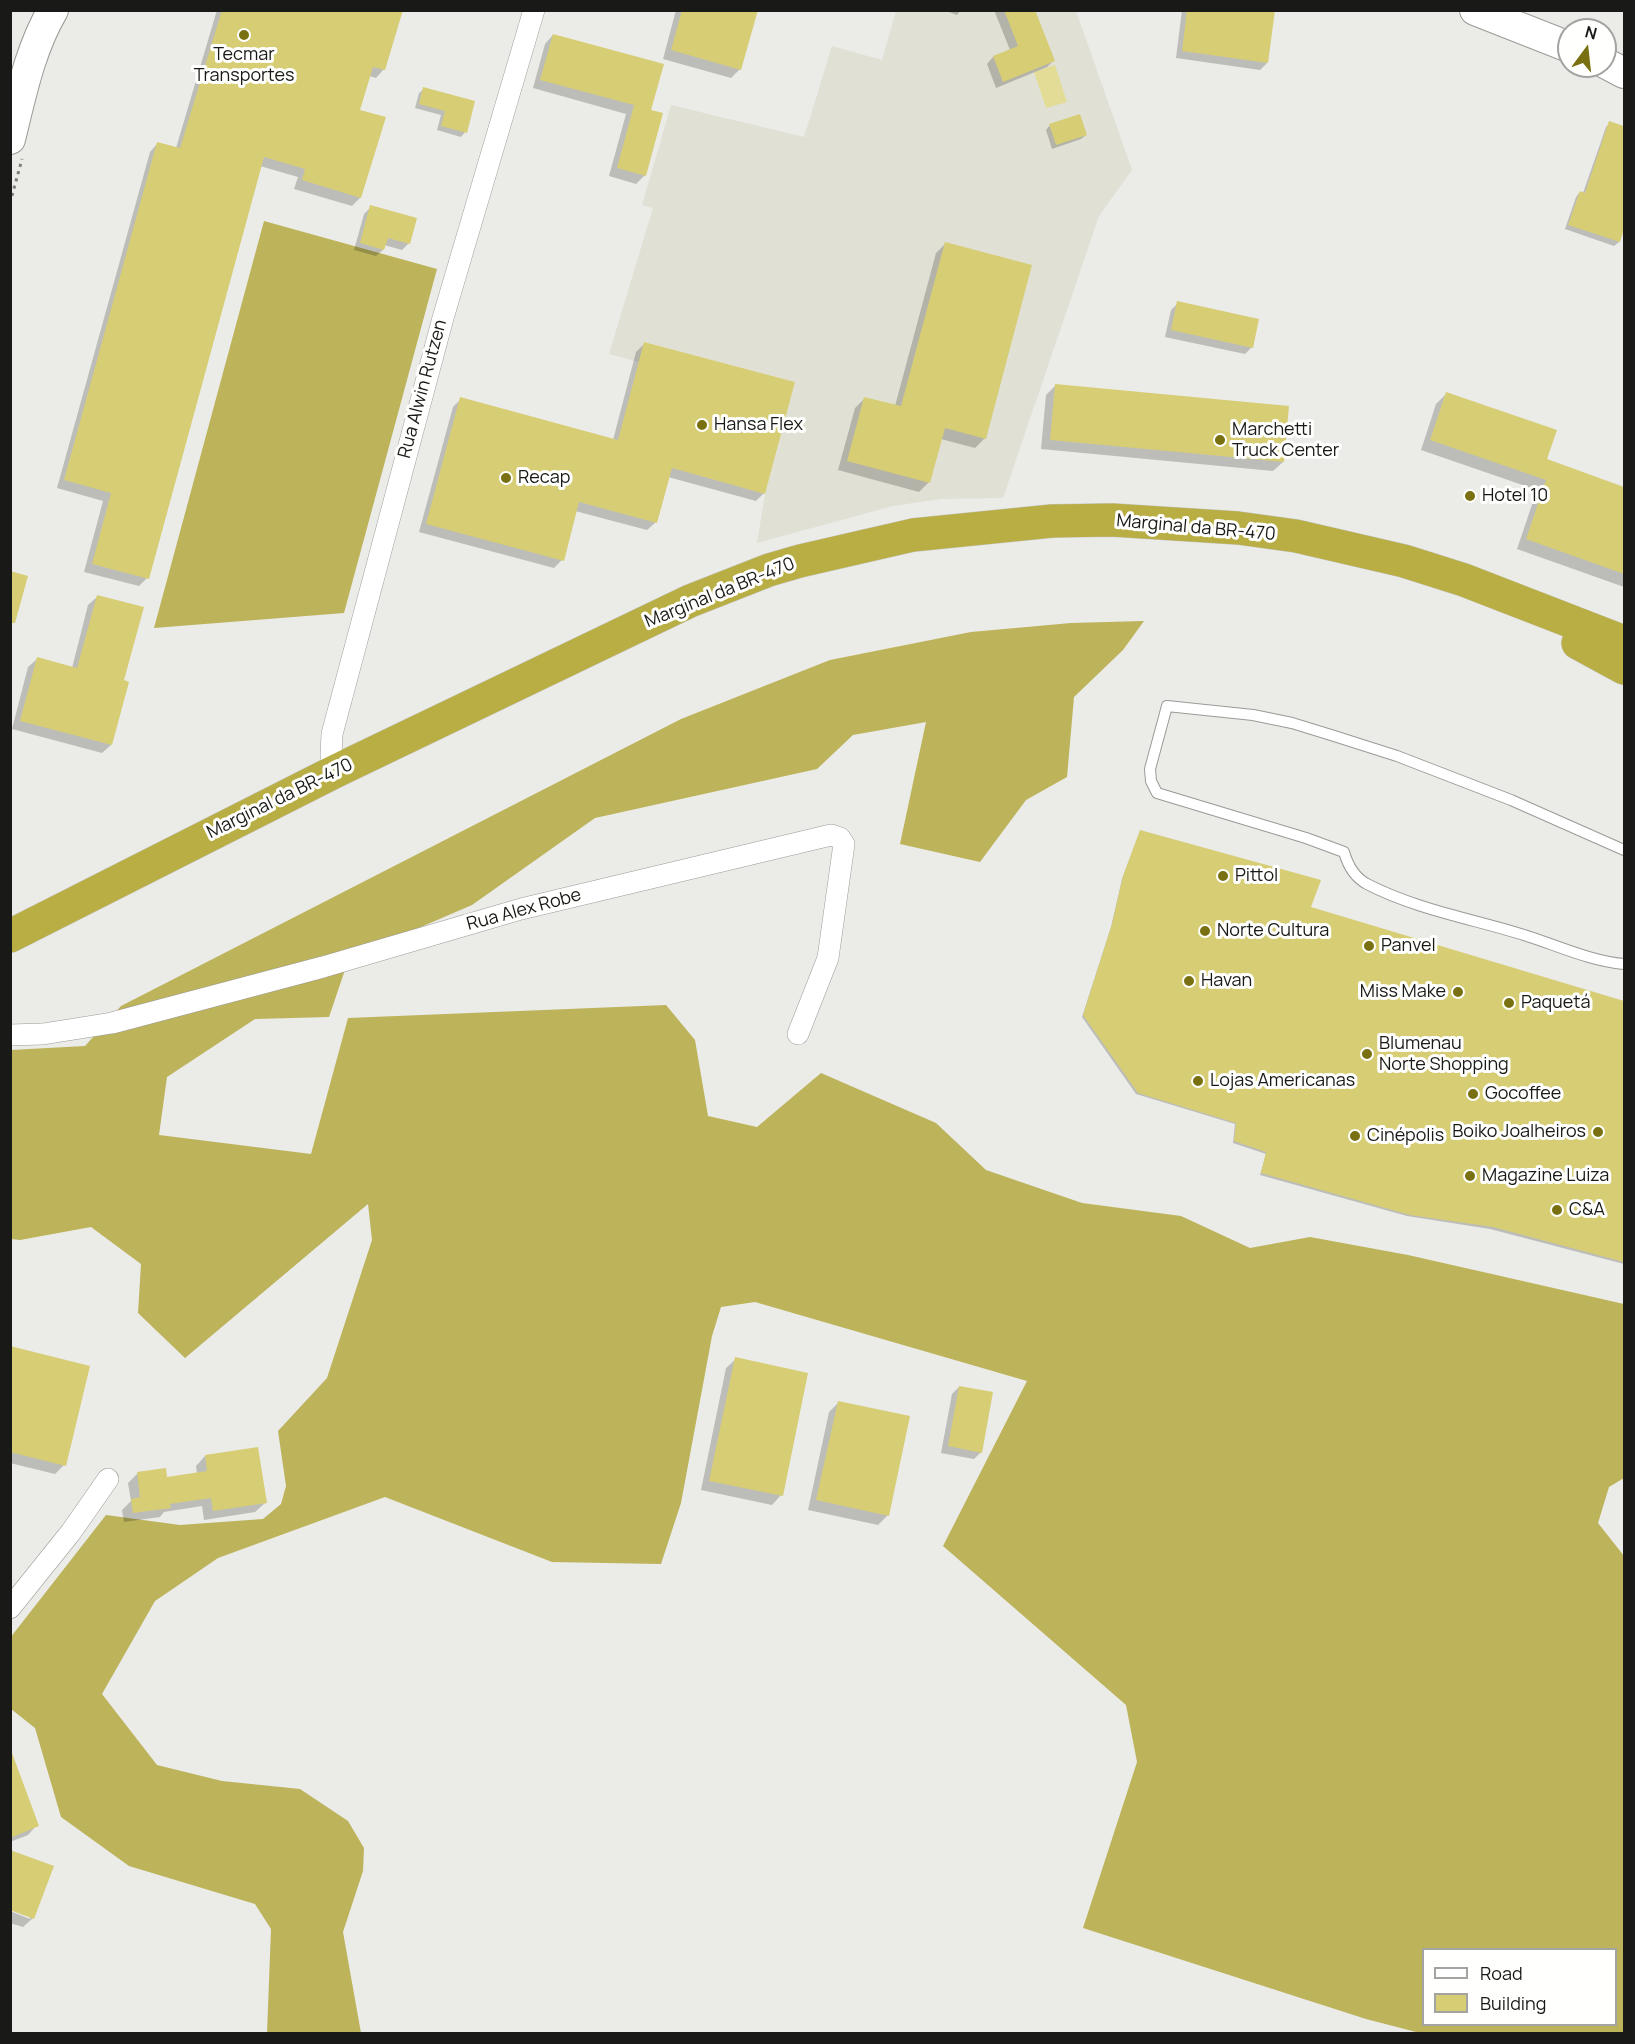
<!DOCTYPE html>
<html>
<head>
<meta charset="utf-8">
<style>
	body { margin:0 }
	#map { position:relative; width:1635px; height:2044px; overflow:hidden; background:#ebebe8; font-family:Manrope,sans-serif }
	canvas { display:block }
	.frame { position:absolute; inset:0; border:12px solid #191917; pointer-events:none }
	.legend { position:absolute; left:1422px; top:1948px; width:195px; height:78px; box-sizing:border-box; background:#fffffe; border:2px solid #a3a3a2; margin:0; padding:8px 10px; list-style:none; font-size:18px; color:#191917 }
	.legend li { display:flex; align-items:center; gap:12px; height:30px }
	.legend b { width:30px; border:2px solid #a3a3a2 }
	.north { position:absolute; left:1557px; top:18px; width:60px; height:60px; box-sizing:border-box; background:#fffffe; border:2px solid #a3a3a2; border-radius:50%; rotate:15deg; font-size:16px; font-weight:700; line-height:24px; text-align:center; color:#191917 }
	.north::after { content:''; display:block; margin:auto; width:21px; height:27px; background:#797011; clip-path:polygon(50% 0,100% 100%,50% 72%,0 100%) }
</style>
</head>
<body>
<div id="map">
<canvas width="1635" height="2044"></canvas>
<div class="frame"></div>
<ul class="legend">
<li><b style="height:8px;background:#fff"></b>Road</li>
<li><b style="height:16px;background:#d6cd74"></b>Building</li>
</ul>
<div class="north">N</div>
</div>
<script>
const g = document.querySelector('canvas').getContext('2d');
g.lineJoin = 'round';
function paint(path, color) { g.fillStyle = color; g.fill(path, 'evenodd'); }
function trace(path, color, width, dash) { g.strokeStyle = color; g.lineWidth = width; g.lineCap = dash ? 'butt' : 'round'; g.setLineDash(dash || []); g.stroke(path); }
function write(font, color, halo, rows, align = 'center') {
  g.font = font + ' Manrope,sans-serif'; g.lineWidth = 6; g.setLineDash([]); g.textBaseline = 'middle'; g.strokeStyle = halo; g.fillStyle = color; for (const [text, x, y, turn = 0] of rows) {
    g.save(); g.translate(x, y); g.rotate((+turn || 0) * Math.PI / 180); g.textAlign = isNaN(turn) ? turn : align; if (halo) g.strokeText(text, 0, 0); g.fillText(text, 0, 0); g.restore();
  }
}
paint(new Path2D(`
	M896,11H1076L1132,170L1099,216L1003,498L941,499L893,506L757,543L765,494L795,382L644,342L639,362L609,354L653,208L642,205L671,105L804,137L832,46L882,60Z`), '#e0e0d5');
paint(new Path2D(`
	M1055,65L1067,102L1046,108L1034,72Z`), '#e2dc97');
paint(new Path2D(`
	M264,221L437,269L344,613L154,628Z
	M1144,621L1123,650L1074,697L1067,777L1026,800L980,862L900,844L926,722L853,735L817,769L595,818L472,905L349,958L329,1017L255,1019L167,1077L159,1135L311,1154L348,1018L666,1005L695,1040L708,1116L757,1127L821,1073L936,1123L986,1170L1082,1203L1181,1216L1250,1248L1310,1237L1408,1255L1624,1304V1478L1609,1487L1598,1523L1624,1556V2033H1420L1366,2019L1083,1928L1137,1762L1126,1705L943,1546L1027,1381L755,1302L721,1307L712,1336L681,1503L661,1564L552,1562L385,1497L218,1558L155,1601L102,1694L157,1765L222,1781L300,1789L348,1821L364,1848L363,1871L343,1932L361,2033H267L271,1929L255,1904L129,1866L61,1817L35,1728L11,1709L10,1638L106,1515L180,1525L263,1519L281,1504L286,1486L278,1431L327,1378L372,1240L368,1204L185,1358L138,1313L141,1264L91,1227L20,1240L11,1239V1050L85,1046L121,1006L681,719L830,660L971,632L1071,623ZM1424,1950H1616V2024H1424Z`), '#bcb35a');
paint(new Path2D(`
	M217,10H401L384,69L376,78L369,76L358,111L360,198L352,206L294,189L298,177L260,166L147,578L139,586L84,572L103,501L57,488L150,152L158,143L176,148Z
	M676,10H756L740,69L731,78L663,59Z
	M943,10H961L957,15Z
	M994,10H1033L1054,60L1047,67L996,88L987,64L993,57L1010,50Z
	M1182,10H1274L1267,63L1260,70L1176,58Z
	M553,35L649,111L645,175L636,184L609,176L626,114L533,88L545,44Z
	M424,89L465,132L461,137L437,130L441,115L415,108L419,93Z
	M1610,123L1624,128V225L1619,242L1614,246L1565,229L1576,197L1580,192L1583,193L1606,127Z
	M1050,125L1086,135L1081,139L1052,149L1046,130Z
	M371,207L409,243L402,250L384,245L383,250L376,256L354,250L364,214Z
	M945,244L985,438L975,448L941,439L929,482L919,492L838,470L855,408L865,398L895,406L936,253Z
	M1178,303L1252,347L1245,354L1165,337L1171,310Z
	M645,343L764,493L756,501L668,477L656,522L647,530L575,511L562,560L554,568L419,532L453,407L461,399L613,440L636,352Z
	M1056,385L1283,462L1273,471L1041,449L1046,395Z
	M1447,393L1545,460L1624,488V587L1517,549L1537,490L1421,450L1436,404Z
	M97,597L123,681L111,745L102,753L12,729L28,667L37,659L72,668L88,605Z
	M1139,834L1309,908L1624,1004V1264L1490,1229L1407,1216L1260,1175L1266,1154L1233,1143L1235,1124L1136,1094L1082,1017L1111,927L1122,879Z
	M10,1348L64,1465L55,1474L10,1463Z
	M736,1359L781,1495L772,1505L701,1490L726,1368Z
	M959,1387L981,1452L974,1459L941,1453L952,1394Z
	M838,1403L888,1515L878,1525L808,1510L829,1412Z
	M205,1456L265,1503L255,1512L204,1520L202,1506L164,1512L160,1517L124,1522L122,1510L131,1501L128,1483L137,1474L166,1479L197,1474L196,1466Z
	M10,1752L37,1825L28,1835L10,1842Z
	M10,1911L30,1919V1916L33,1918L23,1927L10,1923Z`), '#0003');
paint(new Path2D(`
	M222,10H403L385,70L373,67L360,110L386,117L361,198L302,180L305,169L264,157L149,579L92,564L111,493L64,480L157,142L180,148Z
	M682,10H758L741,70L671,50Z
	M1004,10H1035L1055,61L1003,82L993,56L1018,46Z
	M1187,10H1275L1268,63L1182,51Z
	M553,34L664,64L651,110L663,113L646,176L617,168L634,105L540,80Z
	M423,87L475,101L467,133L441,126L445,111L419,104Z
	M1080,114L1087,135L1056,145L1049,124Z
	M1609,121L1624,126V229L1620,242L1568,225L1580,191L1585,193Z
	M370,205L417,218L410,244L388,238L384,250L360,243Z
	M945,242L1032,265L986,439L945,428L930,483L847,461L864,397L901,406Z
	M1177,301L1259,319L1253,348L1171,330Z
	M644,342L795,382L765,494L672,468L657,523L579,502L564,561L426,524L460,397L618,440Z
	M1055,384L1289,406L1284,462L1050,440Z
	M1446,392L1557,430L1547,459L1624,487V574L1526,539L1546,480L1430,440Z
	M10,571L28,576L15,623H10Z
	M97,595L144,607L124,680L129,682L112,745L20,721L37,657L77,668Z
	M1140,830L1321,880L1311,907L1624,1001V1262L1493,1227L1410,1215L1261,1173L1266,1152L1234,1141L1236,1123L1138,1093L1083,1015L1112,924L1123,876Z
	M10,1346L90,1366L66,1466L10,1452Z
	M735,1357L808,1373L783,1496L709,1481Z
	M959,1386L993,1392L982,1453L948,1446Z
	M838,1401L910,1416L889,1516L816,1500Z
	M258,1447L267,1503L213,1511L211,1498L170,1504L171,1508L133,1513L131,1499L140,1497L137,1472L166,1468L167,1477L207,1471L205,1455Z
	M10,1753H12L39,1826L10,1838Z
	M10,1850L54,1866L34,1919L10,1910Z`), '#d6cd74');
const lane = new Path2D(`
	M1624,850L1511,800L1397,756L1331,735L1292,723L1253,715L1167,706L1150,769L1151,781L1157,793L1306,838L1344,852C1348,866 1354,877 1367,884C1415,909 1473,919 1524,935C1556,945 1590,961 1624,964`);
const street = new Path2D(`
	M336,771L331,755L332,734L443,318L534,10
	M10,1035L43,1034L112,1023L323,967L521,909L831,835L840,838L844,844L828,958L798,1034
	M10,1608L71,1532L108,1479`);
const secondary = new Path2D(`
	M1475,10L1569,47
	M1605,63L1624,73
	M10,139C21,95 30,49 53,10`);
const highway = new Path2D(`
	M1578,643L1624,668
	M10,936L336,771L690,601L769,570L800,561L913,535L1052,521L1112,520L1238,528L1296,536L1404,561L1464,580L1624,642`);
trace(lane, '#9b9a97', 12);
trace(street, '#9b9a97', 22);
trace(secondary, '#9b9a97', 32);
trace(highway, '#c8c8c7', 34);
trace(new Path2D(`
	M10,203L22,159`), '#7e7e7b', 3, [3, 4.5]);
trace(lane, '#fff', 10);
trace(street, '#fff', 21);
trace(secondary, '#fff', 30);
trace(highway, '#b9ae43', 33);
for (const [x, y, r, color] of [
	[244,35,6,"#797011"],
	[702,425,6,"#797011"],
	[1220,440,6,"#797011"],
	[506,478,6,"#797011"],
	[1470,496,6,"#797011"],
	[1223,876,6,"#797011"],
	[1205,931,6,"#797011"],
	[1369,946,6,"#797011"],
	[1189,981,6,"#797011"],
	[1458,992,6,"#797011"],
	[1509,1003,6,"#797011"],
	[1367,1054,6,"#797011"],
	[1198,1081,6,"#797011"],
	[1473,1094,6,"#797011"],
	[1598,1132,6,"#797011"],
	[1355,1136,6,"#797011"],
	[1470,1176,6,"#797011"],
	[1557,1210,6,"#797011"]
]) { const dot = new Path2D(); dot.arc(x, y, r, 0, 2 * Math.PI); g.fillStyle = color; g.fill(dot); trace(dot, '#fffffe', 2); }
write('18px', '#191917', '#fffffe', [
	["Tecmar",244,55,"center"],
	["Transportes",244,76,"center"],
	["Hansa Flex",714,425],
	["Marchetti",1232,430],
	["Truck Center",1232,451],
	["Recap",518,478],
	["Hotel 10",1482,496],
	["Pittol",1235,876],
	["Norte Cultura",1217,931],
	["Panvel",1381,946],
	["Havan",1201,981],
	["Miss Make",1446,992,"right"],
	["Paquetá",1521,1003],
	["Blumenau",1379,1044],
	["Norte Shopping",1379,1065],
	["Lojas Americanas",1210,1081],
	["Gocoffee",1485,1094],
	["Boiko Joalheiros",1586,1132,"right"],
	["Cinépolis",1367,1136],
	["Magazine Luiza",1482,1176],
	["C&A",1569,1210]
], 'left');
write('18px', '#191917', '#fffffe', [
	["Rua Alwin Rutzen",423,389,-75],
	["Marginal da BR-470",1196,528,5],
	["Marginal da BR-470",720,593,-22],
	["Marginal da BR-470",280,799,-26],
	["Rua Alex Robe",524,910,-15]
]);
</script>
</body>
</html>
